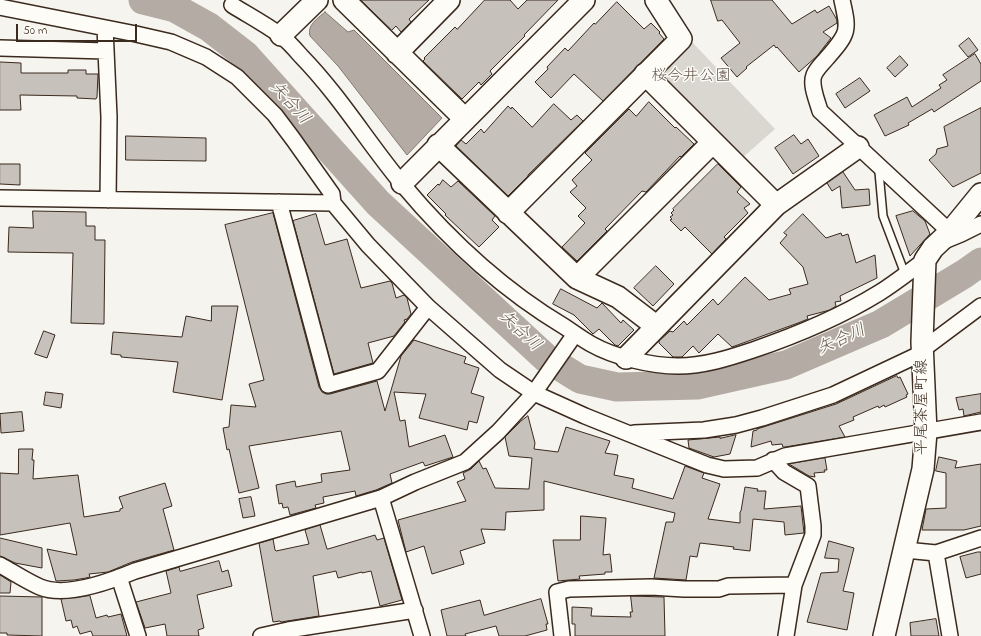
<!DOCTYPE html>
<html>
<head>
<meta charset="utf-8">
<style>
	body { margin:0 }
	#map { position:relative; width:981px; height:636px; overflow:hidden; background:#f5f4ee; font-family:"Indie Flower",sans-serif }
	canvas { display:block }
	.scale { position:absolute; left:16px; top:24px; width:121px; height:18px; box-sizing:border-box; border:2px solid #3b2a1e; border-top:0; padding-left:5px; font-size:12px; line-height:14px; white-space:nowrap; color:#3b2a1e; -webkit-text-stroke:3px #fdfcf7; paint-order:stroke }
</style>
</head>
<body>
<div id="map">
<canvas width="981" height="636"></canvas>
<div class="scale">50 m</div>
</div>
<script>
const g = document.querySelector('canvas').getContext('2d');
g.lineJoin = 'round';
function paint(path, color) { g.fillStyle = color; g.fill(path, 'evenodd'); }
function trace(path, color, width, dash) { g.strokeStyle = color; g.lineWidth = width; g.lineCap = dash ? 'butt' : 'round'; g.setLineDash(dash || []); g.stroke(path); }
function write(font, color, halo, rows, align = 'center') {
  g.font = font + ' "Indie Flower","Klee One",sans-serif'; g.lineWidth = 3; g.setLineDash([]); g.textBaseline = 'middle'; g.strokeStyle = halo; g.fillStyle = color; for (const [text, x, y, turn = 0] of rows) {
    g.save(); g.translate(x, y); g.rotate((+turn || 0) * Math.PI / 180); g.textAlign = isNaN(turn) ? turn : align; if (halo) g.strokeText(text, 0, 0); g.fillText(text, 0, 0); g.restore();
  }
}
paint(new Path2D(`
	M691,41L775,129L741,159L659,81V72Z`), '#dad6d0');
const water = new Path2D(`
	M325,12L348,32L354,30L442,118L407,155L338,66L310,36C307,25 317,19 325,12Z`);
paint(water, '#b4aca4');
trace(water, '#84786e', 1);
trace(new Path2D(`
	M143,0L175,8L209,27L245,55L378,203L546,358L580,379L617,387L697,385L786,365L881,324L964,274L981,262`), '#b4aca4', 29);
const building = new Path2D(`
	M361,0H429L409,19L411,22L401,32L396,26L392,30Z
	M485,0H510L518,9L527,0H558L524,35L525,36L490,71L492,74L481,85L479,82L462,99L423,61L425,59L424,58L455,27L457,29Z
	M711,0H772L792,24L815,10L817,13L829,6L837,20V23L823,32L831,38L817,56L799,72L777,47L776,48L774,45L746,67L747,68L737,77L721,58L740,43L722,20L718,21Z
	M617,2L644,29L651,23L660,32L659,33L664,39L603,101L574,74L551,98L535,82L548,69L547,67L565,48L568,51L594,23L595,24Z
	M969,38L978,50L968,57L959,46Z
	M975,54L981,64V81L934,112L932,109L908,123L909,125L885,136L874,115L907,97L912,107L941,88L939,85L947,80L943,75Z
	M900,56L908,65L895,77L887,68Z
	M0,62L21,63V73H68V70H86V74H98L97,97L96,99L77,98V96L20,95L21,110H0Z
	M860,78L870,91L845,108L836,94Z
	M649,102L675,128L676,127L694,144L681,157L680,156L646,192L642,191L605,229L607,231L577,261L562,247L585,223L578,216L586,208L570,192L577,186L572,180L592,160L585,153L629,109L636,116Z
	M554,104L571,120L577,115L583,121L528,175V176L508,196L456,146L461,140L466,144L481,129L484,133L508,106L511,109L512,107L532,127Z
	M981,108V173L953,187L929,160L936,154L937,149L948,146L944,127Z
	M794,135L801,144L808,139L819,156L793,174L775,148Z
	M126,136L206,138V161L126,160Z
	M0,164H20V185L0,184Z
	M718,164L741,187L737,192L750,204L744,208L748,213L724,237L726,239L712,254L685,227L681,231L670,220L672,219L670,217L673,215L671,213L674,210L673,209Z
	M843,172L855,190L869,189L870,205L842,208L840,186L832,191L827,183Z
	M443,180L451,187L458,181L495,216L492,220L499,227L479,247L445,215L446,214L427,195L438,184L439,185Z
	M33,211L86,212V226H95V240H105L104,324L71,323L73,253L8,252L9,227L33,228Z
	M913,211L925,221L930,234L910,256L896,216Z
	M273,213L319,387L322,392L326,394H330L377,381L385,411L401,356L414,340L466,357L464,363L479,368L471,393L484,397L477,423L469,421L467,430L419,418L426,394L394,392L400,421L405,420L409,447L445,435L453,457L425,466L423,462L390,474L392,483L376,490L356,496L355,491L323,497L324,503L315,505L316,508L290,515L288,507L283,508L282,503L279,504L276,485L295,481L296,487L322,482L321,474L350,470L341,431L249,446L259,488L239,493L229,449L227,450L223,428L229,427L231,405L256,407L249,384L264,380L225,225Z
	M316,214L325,245L347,239L361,288L390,281L392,283L396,298L404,295L407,298L411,314L407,319L404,320L405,322L394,336L368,343L373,363L334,374L293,221Z
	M803,214L826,238L841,233L842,236L848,234L856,263L875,255L877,278L840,296L841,301L835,302L836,306L830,310L807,316L808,319L798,323L732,347L718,334L699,353L693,346L682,357H673L659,343V341L670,331L673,332L684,321L687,325L713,299L718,305L745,277L769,300L791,294L789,289L808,284L803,267L780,243L787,235L784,233Z
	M656,266L674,284L653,306L634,288Z
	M561,289L597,308L602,303L621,323L623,320L634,330L618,346L615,345L599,329L593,334L574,315L553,304Z
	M212,306H238L222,400L173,392L178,362L121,357V355L111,354L113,332L182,337L186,316L211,321Z
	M44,331L55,335L47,358L35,354Z
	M897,376L898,378L900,377L908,394L906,395L907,397L885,407L884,405L879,408L878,406L853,417L854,420L839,426L845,437L785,447H783L782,444L772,445L771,441L751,447L753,431L757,430V429L836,404Z
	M46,392L63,394L61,408L44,405Z
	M981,394V412L964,416L963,409L959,410L956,398Z
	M22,412L24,431L1,433L0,414Z
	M528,416L535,443L534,449L558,452L566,427L610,441L605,453L618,455L614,475L634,479L632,488L673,499L685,466L704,473L702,478L720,484L708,519L740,523V512L741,511L745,487L758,489L757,491H766L764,509L801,506L804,533L785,535L784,522L753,519L750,551L733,549L734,547L700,543L697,557L690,556L686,580L654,578L666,522H673L675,513L544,481V510L506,512L505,530L481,529L485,543L460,551L464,564L432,574L424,546L406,552L398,520L466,501L457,482L465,479L463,473L471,469L479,461L483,469L486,468L495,488L529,489L532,458L509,456L505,437L520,422Z
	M736,435L730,454L714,457L689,448L688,440L720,437V438Z
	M19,449H33L32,460H34L33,479L78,475L84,517L120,511V509L123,508L119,497L165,483L172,506L163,509L174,550L132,562L108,572L89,574L90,577L86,578L74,580L56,581L47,549L77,555L70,523L0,535V473L18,474Z
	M939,457L957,461L955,468L981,464V526L964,530H922L926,509L946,508V473L936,471Z
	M825,458L827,470H824L825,472L814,473L815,477L809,476L789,464Z
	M251,497L255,516L243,518L239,499Z
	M581,516L606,518L603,555L610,554L612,572H605V574L579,576L580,579L558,581L553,540H580Z
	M320,525L327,549H328L375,535L377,540L384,538L402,600L380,606L371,571L362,573V572L338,578L336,571L313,576L319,616L281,622L280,621L273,622L259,543L273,539L275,550L276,551L309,544L305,530Z
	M0,538L42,548V568L15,563L0,556Z
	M829,541L854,548L843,591L854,593L847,630L807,622L821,573L838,572L839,559L825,558Z
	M978,552H981V574L966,578L960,557Z
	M219,561L222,572L228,570L232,586L197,595L204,628L198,630L199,636H167L165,624L145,628L136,602L171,593L166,571L179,567L180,571Z
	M0,575L11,582L10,593H0Z
	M0,596L42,597V636L7,635V633H0Z
	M90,596L96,618L107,615L108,617L121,614L127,636H93L91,631L80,634L77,626L73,628L71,620L66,621L61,599Z
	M631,596L664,597L665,636H575V624H572V607L592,608L591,616L631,617L630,612H632Z
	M541,599L548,624H546L547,630L525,636H499L496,626L465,634L466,636H447L441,610L480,600L484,615Z
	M936,619L939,636H911L910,623Z`);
paint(building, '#c7c1bb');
trace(building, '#3b2a1e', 1);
const lane = new Path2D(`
	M881,167L879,172L883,216L905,274`);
const street = new Path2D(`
	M842,0C849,31 849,33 827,58C823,63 817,68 814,75C810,85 817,100 820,111L950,232
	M232,5C248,15 265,24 280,35C288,41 295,49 301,56C340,96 368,143 403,185C449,240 503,290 565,327C574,333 582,339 591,344C614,357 651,366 678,366C704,366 729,358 753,350C797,335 840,317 879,293C895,283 910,271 925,260
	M0,7L136,34L171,42L206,57L237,77L275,115L293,139L332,194L333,203L368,245L428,307L500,370L534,393L585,416L707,465L724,469L757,468L785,456L981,422
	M105,28L109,117L108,200
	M0,48L106,51
	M0,198L333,203
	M279,202L328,385L378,371L428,307
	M944,241L961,234L981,224
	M922,350L981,306
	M634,433L704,430L736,425L762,418L833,395L922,353
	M773,460L784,472L808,486L813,526V535L794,585L786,636
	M381,498L422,636
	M905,550L936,553L981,538
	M936,553L950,636
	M0,565C13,572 26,581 40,587C66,598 111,581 135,571L381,498L415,482L465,462L498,432L534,393L575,334
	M119,577L138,636
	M261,636L288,630L415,610
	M562,636L557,592L569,589L651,587L684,589H719L728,586L794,585`);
const secondary = new Path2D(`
	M344,0L465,119
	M281,35L317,0
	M397,53L449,0
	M645,74L776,205
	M438,145L577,278L713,142
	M402,183L584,0
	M508,213L681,39L656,0
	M577,278L618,297L656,326
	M626,358L776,205L858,147
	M884,636L923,469L926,432L922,342L925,260L933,248L950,232L981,194`);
trace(lane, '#3b2a1e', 10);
trace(street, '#3b2a1e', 18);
trace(secondary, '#3b2a1e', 24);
trace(lane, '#fdfcf7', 7);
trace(street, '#fdfcf7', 15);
trace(secondary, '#fdfcf7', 21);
write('16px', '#63554a', '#fdfcf7', [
	["桜今井公園",691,77]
]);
write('16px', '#3b2a1e', '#fdfcf7', [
	["平尾茶屋町線",923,407,-90]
]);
write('italic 17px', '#65584d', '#fdfcf7', [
	["矢合川",289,104,48],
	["矢合川",519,332,43],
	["矢合川",842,341,-24]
]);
</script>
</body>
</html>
